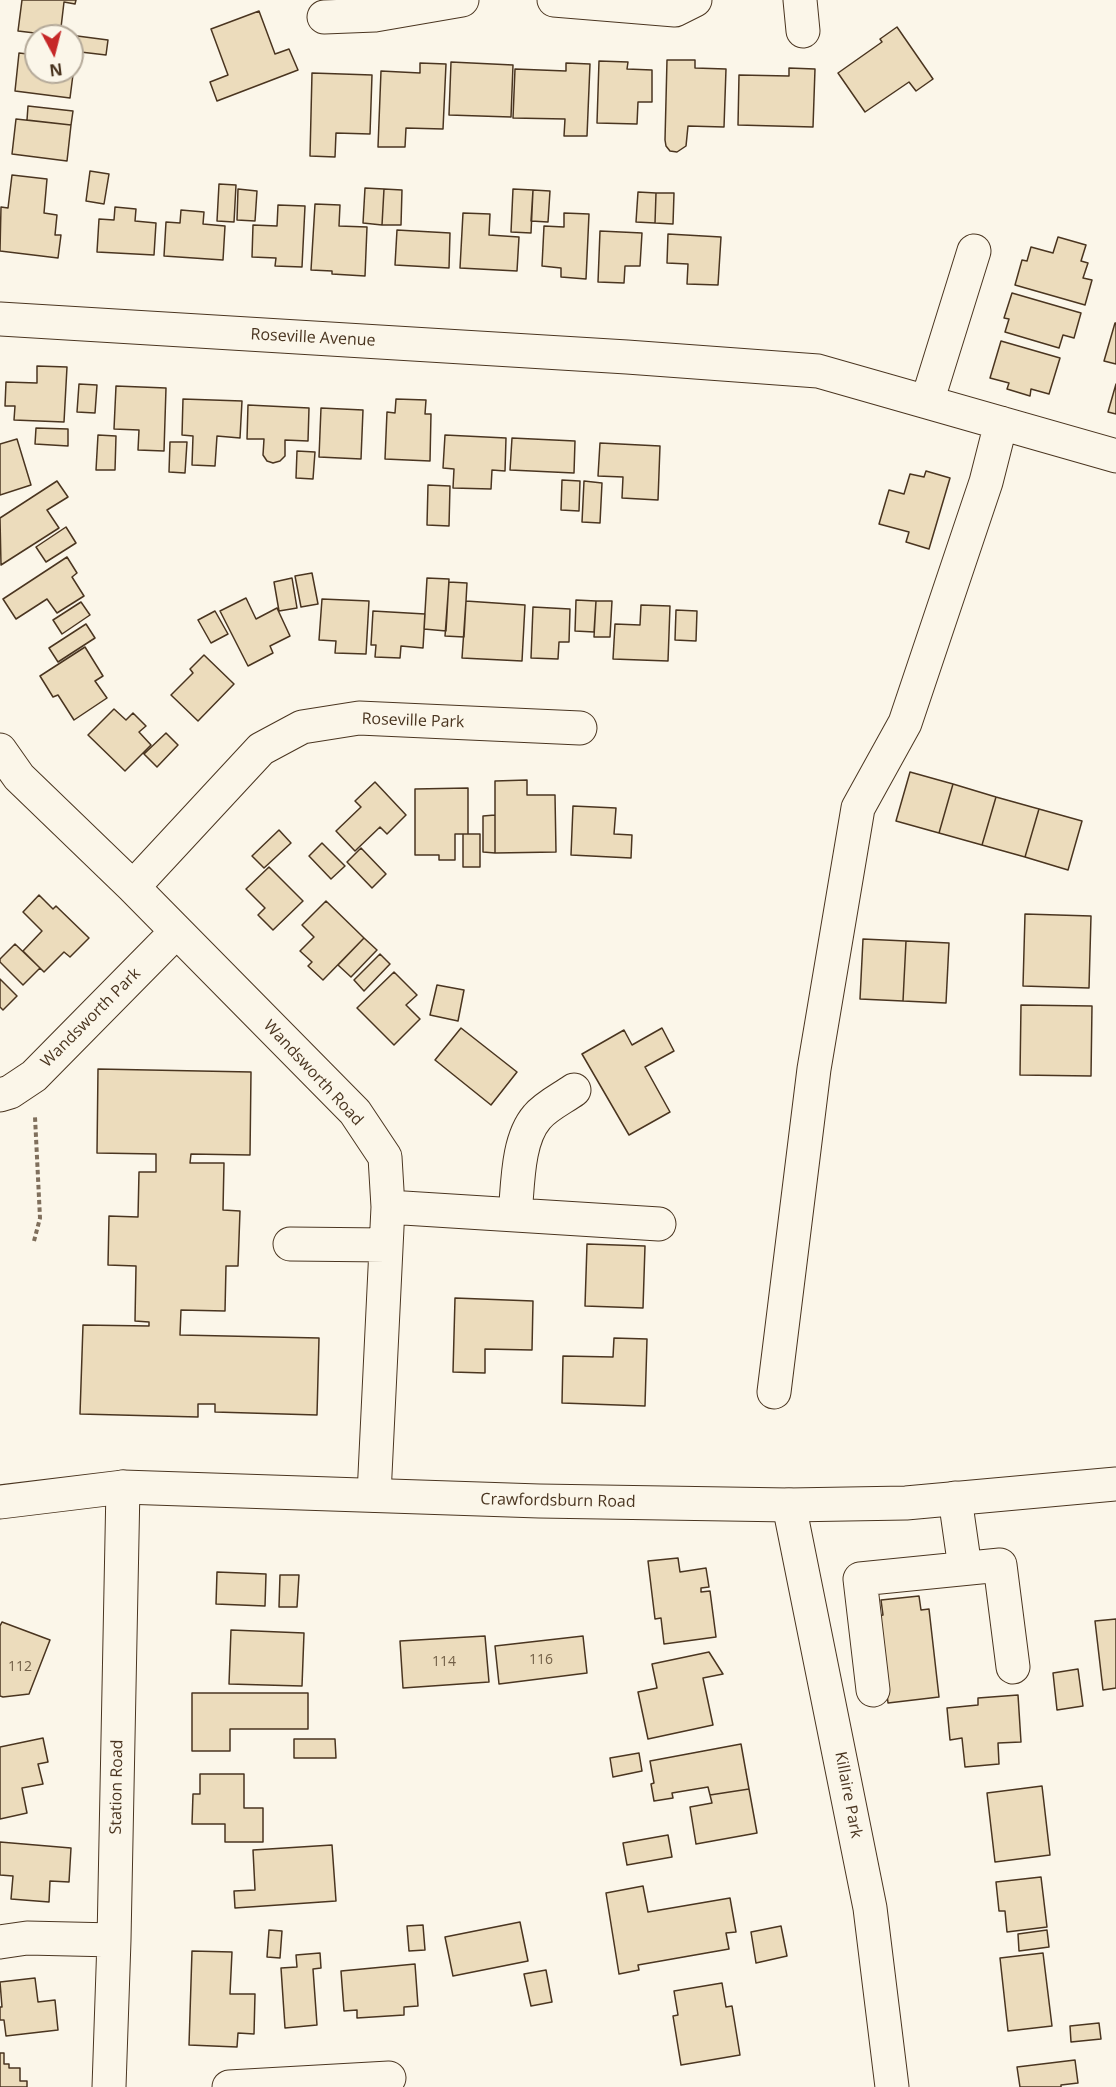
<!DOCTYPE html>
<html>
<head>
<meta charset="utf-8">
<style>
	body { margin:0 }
	#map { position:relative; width:1116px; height:2087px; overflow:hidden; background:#fbf6e9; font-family:"Open Sans",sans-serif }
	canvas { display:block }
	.north { position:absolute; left:24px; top:24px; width:60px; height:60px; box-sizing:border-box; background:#fbf6e9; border:2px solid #b4a999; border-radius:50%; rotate:173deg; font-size:16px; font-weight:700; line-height:24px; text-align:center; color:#4a3520 }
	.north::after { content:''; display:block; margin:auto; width:21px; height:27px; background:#c62828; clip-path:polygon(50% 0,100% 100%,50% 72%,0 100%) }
</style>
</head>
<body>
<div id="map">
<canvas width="1116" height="2087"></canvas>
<div class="north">N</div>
</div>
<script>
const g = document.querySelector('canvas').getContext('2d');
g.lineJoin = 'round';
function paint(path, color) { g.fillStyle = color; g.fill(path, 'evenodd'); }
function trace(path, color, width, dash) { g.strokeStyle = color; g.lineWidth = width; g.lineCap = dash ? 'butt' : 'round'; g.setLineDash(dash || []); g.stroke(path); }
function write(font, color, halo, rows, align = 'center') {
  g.font = font + ' "Open Sans",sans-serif'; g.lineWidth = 4.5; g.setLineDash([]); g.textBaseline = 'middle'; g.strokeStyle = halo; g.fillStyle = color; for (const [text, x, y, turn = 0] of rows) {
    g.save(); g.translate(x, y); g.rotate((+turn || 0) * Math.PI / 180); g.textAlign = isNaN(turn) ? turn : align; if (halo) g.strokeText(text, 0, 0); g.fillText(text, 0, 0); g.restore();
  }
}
const building = new Path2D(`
	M22,0H76L75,4L64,2L60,36L18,31Z
	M259,11L275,54L289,49L298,70L217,101L210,82L228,75L211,29Z
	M897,27L933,79L916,91L909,82L865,112L838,73L882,42L880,39Z
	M62,34L108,40L106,55L72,51V36H62Z
	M19,53L36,55V72H72V59H75L70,98L15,91Z
	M667,60H695V68L726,69L724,127L688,126L686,146L677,152L670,151L666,146L665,140Z
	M599,61L628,62L627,69L652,70V102H638L637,124L597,123Z
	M451,62L513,65L511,117L449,115Z
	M420,63L446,64L443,129L406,128L405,147H378L381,71L420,73Z
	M566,63L590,64L587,136H564L565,119L513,118L515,69L566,71Z
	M789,68L815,69L813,127L738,125L739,75L789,76Z
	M312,73L372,75L370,134L336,133L335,157L310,156Z
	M28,106L73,111L71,125L27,120Z
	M16,119L71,125L67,161L12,154Z
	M90,171L109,174L104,204L86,201Z
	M12,175L47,179L44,213L57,215L55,235H61L58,258L0,251L1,207L8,208Z
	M219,184L236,185L234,222L217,221Z
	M365,188L384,189L382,225L363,223Z
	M238,189L257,191L255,221L237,220Z
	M384,189L402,190L401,225H382Z
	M513,189L533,190L531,233L511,232Z
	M533,190L550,191L548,222L531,221Z
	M638,192L656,193L655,223L636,222Z
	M656,193H674L673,224L655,223Z
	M315,204L340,205L339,226L367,227L365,276L332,274V271L311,270Z
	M278,205L305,206L302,267L275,266L276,258L252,257L253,225L277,226Z
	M115,207L136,209L135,221L156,223L154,255L97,252L99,219L114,220Z
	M181,210L204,212L203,224L225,226L223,260L164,256L166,222L180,223Z
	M463,213L490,214L489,235L519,237L517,271L460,268Z
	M564,213L589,214L586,279L561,277V268L542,266L544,226L564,227Z
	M397,230L450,233L449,268L395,265Z
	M600,231L642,233L640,266H625L624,283L598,282Z
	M668,234L721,237L718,285L687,284L688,264L667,263Z
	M1058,237L1086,245L1081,261L1088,263L1083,278L1092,280L1085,305L1015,285L1022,260L1027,261L1031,247L1053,253Z
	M1012,293L1081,313L1074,338L1063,335L1059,348L1005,332L1009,319L1004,318Z
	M1115,323H1116V364L1104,361Z
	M1001,341L1060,358L1049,394L1031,389L1030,396L1007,389L1009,383L990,378Z
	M37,366L67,367L64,422L14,420L15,406H5L6,382L37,383Z
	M79,384L97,385L95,413L77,412Z
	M1116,384V414L1108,412Z
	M116,386L166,388L164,451L138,450L139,430L114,429Z
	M183,399L242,401L240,438L217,436L215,466L192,465L193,436L182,435Z
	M396,399L426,400L425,414H431L430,461L385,459L387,412L395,413Z
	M248,405L309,408L308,441L285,440V456L280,461L273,463L267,461L263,455L264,439H247Z
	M321,408L363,410L361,459L319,457Z
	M36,428L68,429V446L35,444Z
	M98,435L116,436L115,470H96Z
	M445,435L506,438L505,471L492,470L491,489L453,488L454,469L443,468Z
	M512,438L575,441L574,473L510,470Z
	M17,439L31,485L0,495V444Z
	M170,442H187L185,473L169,472Z
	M600,443L660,446L658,500L622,498L623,477L598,476Z
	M297,451L315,452L313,479L296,478Z
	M926,471L950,478L929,549L906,542L909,532L879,524L889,490L904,494L910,474L924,477Z
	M562,480L580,481L579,511L561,510Z
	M57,481L68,497L47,510L59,528L1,565L0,518Z
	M584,481L602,483L600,523L582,522Z
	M428,485L450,486L449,526L427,525Z
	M66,527L76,543L46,562L36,547Z
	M67,557L77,573L72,577L84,596L57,613L47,599L16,619L3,599Z
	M312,573L318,604L301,607L295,576Z
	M292,578L297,608L279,611L274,582Z
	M427,578L449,579L446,631L424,629Z
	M449,582L467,583L464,637L445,636Z
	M246,598L256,619L277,608L290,636L270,646L273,653L248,666L220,611Z
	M322,599L369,601L366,654L335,653L336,641L319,640Z
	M576,600L596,601L594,632L575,631Z
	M466,601L525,605L522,661L462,658Z
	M596,601H612L610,637H594Z
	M81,602L90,615L62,634L53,620Z
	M641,605L670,606L668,661L613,659L615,624L640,625Z
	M533,607L570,609L569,642H559L558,659L531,658Z
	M676,610L697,611L696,641L675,640Z
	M215,611L228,634L211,643L198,620Z
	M373,611L425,614L423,648L401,646L400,658L375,657L376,645H371Z
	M86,624L95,638L58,662L49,648Z
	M85,647L103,676L95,681L107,698L74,720L58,695L53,697L40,676Z
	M204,655L234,684L198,721L171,695L193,673L190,669Z
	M114,709L126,720L133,713L146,726L139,732L151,745L125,771L88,735Z
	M166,733L178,745L157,767L144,754Z
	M910,772L953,784L939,833L896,821Z
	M527,780V795H555L556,852L495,853V781Z
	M375,782L406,815L387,834L380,827L355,851L336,831L361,807L355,801Z
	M953,784L996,797L982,845L939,833Z
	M468,788V834H455V860H439V855H415V789Z
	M996,797L1039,809L1025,857L982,845Z
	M573,806L616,808L614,834L632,835L631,858L571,855Z
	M1039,809L1082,821L1068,870L1025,857Z
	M495,815V853L483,852V816Z
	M279,830L291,843L264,868L252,856Z
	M463,834H480V867H463Z
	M322,843L345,866L331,879L309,856Z
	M361,848L386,874L372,888L347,862Z
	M269,867L303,901L273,930L258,915L265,908L246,889Z
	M39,895L53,909L56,906L89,938L70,957L64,952L44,972L23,951L42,931L23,912Z
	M326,901L364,938L323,980L308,966L312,962L300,951L314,937L302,925Z
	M1025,914L1091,916L1089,988L1023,986Z
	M364,938L377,950L351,977L338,965Z
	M863,939L906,941L903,1001L860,999Z
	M906,941L949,943L946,1003L903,1001Z
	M15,944L40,968L23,985L0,962V959Z
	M380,954L390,964L364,991L354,980Z
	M394,972L417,995L406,1005L420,1019L394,1045L357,1008Z
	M0,979L17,996L3,1010L0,1007Z
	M437,985L464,990L458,1021L430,1015Z
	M1021,1005L1092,1006L1091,1076L1020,1075Z
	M461,1028L517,1072L491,1105L435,1060Z
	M662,1028L674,1051L645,1067L670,1112L629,1135L582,1054L624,1030L632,1045Z
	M98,1069L251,1072L250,1155L191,1154L190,1163H224L223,1210L240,1211L238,1266H226L225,1311L181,1310L180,1335L319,1338L317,1415L215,1412V1404H198V1417L80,1414L83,1325L149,1326V1322L135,1321L136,1266L108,1265L109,1216L138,1217L139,1172H156V1154L97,1153Z
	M587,1244L645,1246L643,1308L585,1306Z
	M455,1298L533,1301L532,1350L485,1349V1373L453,1372Z
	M614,1338L647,1339L645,1406L562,1403L563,1356L613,1357Z
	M678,1558L680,1572L706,1568L709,1587L701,1588V1592L710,1591L716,1637L664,1644L661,1618L655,1619L648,1561Z
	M217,1572L266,1574L265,1606L216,1604Z
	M280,1575H299L297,1607H279Z
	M919,1596L921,1610L929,1609L939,1697L888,1703L878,1616L883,1615L881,1600Z
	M1116,1619V1688L1103,1690L1095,1621Z
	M2,1622L50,1640L29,1694L3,1697L0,1696V1626Z
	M231,1630L304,1633L302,1686L229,1684Z
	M485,1636L489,1682L403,1688L400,1641Z
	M583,1636L587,1673L499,1684L495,1646Z
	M709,1652L723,1674L703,1678L713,1725L648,1739L638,1692L657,1688L652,1664Z
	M1078,1669L1083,1706L1057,1710L1053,1673Z
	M192,1693H308V1729H230V1751H192Z
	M1018,1695L1021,1742L998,1743L999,1764L965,1767L962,1738L950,1740L947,1708L978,1705V1698Z
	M43,1738L48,1762L38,1764L43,1784L22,1788L27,1813L0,1819V1747Z
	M294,1739H335L336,1758H294Z
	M741,1744L749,1789L710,1795L708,1787L672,1793L673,1798L654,1801L651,1784L654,1783L650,1761Z
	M639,1753L642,1771L613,1777L610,1758Z
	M200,1774H244V1808H263V1842H225V1824H192L193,1794H200Z
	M1042,1786L1050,1855L995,1862L987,1793Z
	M749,1789L757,1833L696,1844L690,1807L712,1803L710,1795Z
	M668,1835L672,1857L627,1865L623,1843Z
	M0,1842L71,1848L69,1882L50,1881L49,1902L11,1899L13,1876L0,1875Z
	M332,1845L336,1901L235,1908L234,1891L255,1890L253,1850Z
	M1041,1877L1047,1927L1007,1932L1005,1911H999L996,1882Z
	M643,1886L648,1912L730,1898L736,1932L726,1933L729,1949L638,1965L639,1970L619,1974L606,1893Z
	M520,1922L528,1961L453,1976L445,1937Z
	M423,1925L425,1950L409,1951L407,1926Z
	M781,1926L787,1956L756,1963L751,1932Z
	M269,1930L282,1931L280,1958L267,1957Z
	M1047,1930L1049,1947L1019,1951L1018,1934Z
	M192,1951L232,1952L230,1994H255L254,2034L238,2033L237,2047L189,2045Z
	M320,1953L321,1968L313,1969L317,2025L285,2028L281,1968L297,1967L296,1955Z
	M1043,1953L1052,2026L1008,2031L1000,1958Z
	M415,1964L418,2006L404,2007V2015L357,2018V2010L344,2011L341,1971Z
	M546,1970L552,2002L531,2006L524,1974Z
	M35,1978L38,2002L55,2000L58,2030L6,2036L4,2020H0V2007H2L0,1982Z
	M722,1983L726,2007L732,2006L740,2055L681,2065L673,2016L678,2015L674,1991Z
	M1099,2023L1101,2039L1071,2042L1070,2026Z
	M0,2053H4V2064H9V2068H20V2081H27V2087H0Z
	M1075,2060L1078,2083L1061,2085V2087H1020L1017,2067Z`);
paint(building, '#ecdcbc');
trace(building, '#4a3520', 1.5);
const minor = new Path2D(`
	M554,0L675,10L695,0
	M800,0L803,31
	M324,17L375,15L462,0
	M0,319L627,357L818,371L1116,456
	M927,402L974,251
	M0,750L19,777L133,887L355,1112L385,1157L388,1207L374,1495
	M133,887L261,749L302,727L359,718L580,728
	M0,1095L10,1092L34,1076L176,932
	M388,1207L659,1224
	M515,1215C518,1185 517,1140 537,1117C546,1106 563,1098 574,1090
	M290,1244L386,1245
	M774,1392L814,1069L858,808L905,723L986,482L1001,423
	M955,1498L965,1568
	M789,1505L870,1908L892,2087
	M873,1690L860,1579L1000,1565L1013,1667
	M0,1942L27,1938L114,1940
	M109,2087L114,1940L123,1487
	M229,2087L389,2078`);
const major = new Path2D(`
	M0,1502L123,1487L539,1501L789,1505L906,1503L1116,1484`);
trace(minor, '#4a3520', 35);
trace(major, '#4a3520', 35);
trace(new Path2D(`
	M34,1241L40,1218L35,1117`), '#7f6f5c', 4, [4.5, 3]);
trace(minor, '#fbf6e9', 33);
trace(major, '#fbf6e9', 33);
write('14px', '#725f47', null, [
	["116",541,1660],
	["114",444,1662],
	["112",20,1667]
]);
write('16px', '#4a3520', '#fbf6e9', [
	["Roseville Avenue",313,338,3],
	["Roseville Park",413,721,2],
	["Wandsworth Park",91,1018,-45],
	["Wandsworth Road",313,1073,47],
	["Crawfordsburn Road",558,1501,1],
	["Station Road",117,1787,-89],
	["Killaire Park",848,1795,79]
]);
</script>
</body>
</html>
